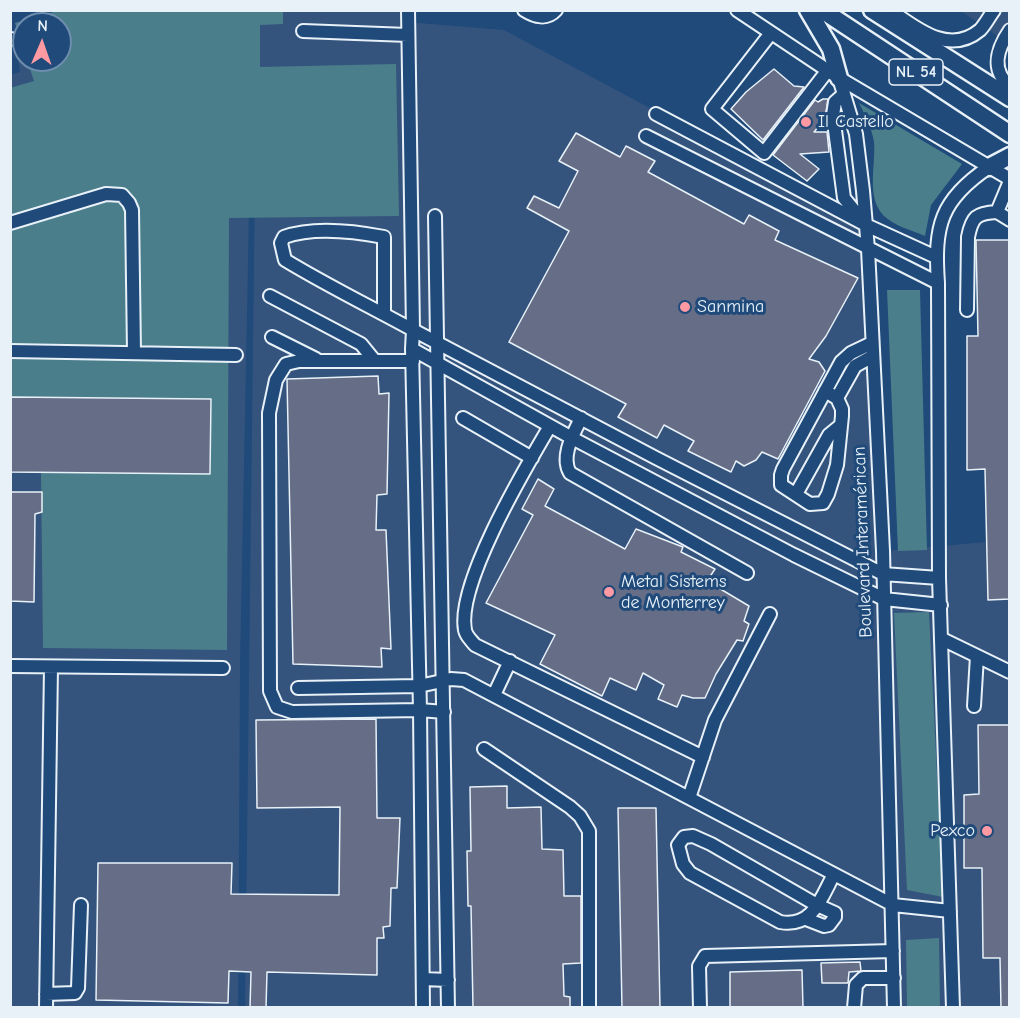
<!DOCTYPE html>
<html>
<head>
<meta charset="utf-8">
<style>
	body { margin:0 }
	#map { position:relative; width:1020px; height:1018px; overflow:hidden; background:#1f4a7a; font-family:"Comic Neue",sans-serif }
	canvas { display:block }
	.frame { position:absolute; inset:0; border:12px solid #e8f1f8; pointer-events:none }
	.north { position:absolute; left:12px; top:12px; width:60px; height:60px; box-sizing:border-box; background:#1f4a7a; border:2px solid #6f8dac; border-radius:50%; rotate:2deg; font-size:16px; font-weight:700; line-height:24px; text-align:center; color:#e8f1f8 }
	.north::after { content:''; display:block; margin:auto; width:21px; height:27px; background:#ff9aa2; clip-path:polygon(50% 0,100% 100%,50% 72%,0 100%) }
</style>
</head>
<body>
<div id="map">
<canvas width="1020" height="1018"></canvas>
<div class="frame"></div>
<div class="north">N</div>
</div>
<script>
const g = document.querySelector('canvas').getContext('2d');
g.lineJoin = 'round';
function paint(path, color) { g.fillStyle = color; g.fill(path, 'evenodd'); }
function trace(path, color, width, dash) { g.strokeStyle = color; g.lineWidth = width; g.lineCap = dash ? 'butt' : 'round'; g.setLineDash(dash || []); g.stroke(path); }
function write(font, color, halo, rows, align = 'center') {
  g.font = font + ' "Comic Neue",sans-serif'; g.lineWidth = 6; g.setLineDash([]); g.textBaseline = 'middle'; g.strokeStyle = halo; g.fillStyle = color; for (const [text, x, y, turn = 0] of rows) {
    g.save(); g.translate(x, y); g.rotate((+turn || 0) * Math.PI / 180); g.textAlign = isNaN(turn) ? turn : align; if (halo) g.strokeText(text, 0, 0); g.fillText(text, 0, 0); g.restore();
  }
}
paint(new Path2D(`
	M253,11L240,665L238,1007H11L10,75L20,72L15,38L24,35V60H60V24Z
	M257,11H405L406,22L504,30L872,227L884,551L1009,540V1007L245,1008Z
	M961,11H1009V44L983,26Z`), '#34547e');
paint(new Path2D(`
	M57,11H283V24L260,25V67L396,64L399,216L229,218L227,650L43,648L41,473L11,472L10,88L34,81L27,60H60V24H24V50L15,23Z
	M859,103L962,164L931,205L925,236C911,230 894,226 883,215C866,196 876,165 874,142C872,129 865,115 859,103Z
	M887,290H920L927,550L898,551Z
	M929,612L943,897L907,890L894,613Z
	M939,938L940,1007H907L906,940Z`), '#4a7e8b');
const building = new Path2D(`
	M774,69L794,86L804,87L763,140L731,109L746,92Z
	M823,99H828L825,119L814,132H827L829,152L800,154L819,169L807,181L773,155L815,100L818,102Z
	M576,133L620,157L626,146L655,161L648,172L744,224L749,215L779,231L775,240L858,278L826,336L809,359L819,362L825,371L778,459L762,452L756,460L744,466L736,461L731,472L688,451L694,441L664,425L657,438L618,417L626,404L509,342L569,231L527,208L534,196L559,208L578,171L559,161Z
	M976,240H1010V599L988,600L985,469L967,470V336H978Z
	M378,376L379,394L389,393L387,494L377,495L376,530H386L391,649L381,648L382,667L293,664L287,379Z
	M10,397L211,399L210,474L10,472Z
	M538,479L554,489L545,506L625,549L636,529L683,547L681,552L715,569L707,581L749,606L744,621L749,624L743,641L737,640L716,674L705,698H693L682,695L677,707L658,699L664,685L643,673L636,690L610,678L602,696L540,664L555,635L486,603L533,515L522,509Z
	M10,492H42V512L35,514L34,602L10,601Z
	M376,719L377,818H400L397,888H391L390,926L383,927L384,938H377V975L267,972L266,1008H250L251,972L229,971L228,1003L96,1000L98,863H232L231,894L339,895L340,807L257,808L256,720Z
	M978,725H1010V1008H1001L1000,958H983L982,868H964V795L979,794Z
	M507,786V808L541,807L542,849L563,850L564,896H581V963L563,964L564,996L570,997V1008H473L471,906H468L467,851H471L470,787Z
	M618,808H656L660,1008H622Z
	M860,962L861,971L849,972L848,983H822L821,963Z
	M802,970L803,1008H730V972Z`);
paint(building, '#656d87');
trace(building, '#e8f1f8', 1.5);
const minor = new Path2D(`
	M408,10L413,330L412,349L420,710L423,1008
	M524,10C535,17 547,20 556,10
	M737,10L839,78L1010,179
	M890,10C916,28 949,56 980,30C985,25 989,17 994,10
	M1010,30C997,49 990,69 1010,87
	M303,31L408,35
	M771,33L712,109L764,153L828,70
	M10,39H11
	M839,78L856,134L863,191L868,249L883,551L894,1008
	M844,94L835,102L833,115L844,198L862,220
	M656,114L866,225L936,257
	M646,136L938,283
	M997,212L1010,220
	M435,216L448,1008
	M10,223L106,194L122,195L129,203L132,210L134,352
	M270,296L361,344L374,360
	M967,310L968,237C972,217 976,213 997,212L1010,181
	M384,314V237C353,231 314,226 284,237L281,243L285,260C326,285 371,307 413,330L656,458L883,574L939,578
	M272,337L316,359
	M412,349L572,438L794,555L884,599L941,605
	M10,351L236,355
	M413,361H299L286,364L276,380L269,413L270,691L277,707L292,712L420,710L444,712
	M825,391L837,398L842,409V416L837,465L828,494L823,503L810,504L781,485V475L783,469L841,362L851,353L872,343
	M837,398L855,366L873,356
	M463,418L532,458
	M581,418C574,433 560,456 570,473L747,573
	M550,426C526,467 456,584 465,630C466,636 471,640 475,645L703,757
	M796,494L829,435L840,426
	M942,639L1010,672
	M10,666L223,668
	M298,688L419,686L451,679L464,680L893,905L950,911
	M494,695L510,661
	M974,706L977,656
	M484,749L570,807L580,816L589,831V1008
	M689,798L715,720L770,614
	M806,919L824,926L829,925L835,917V913L817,905L711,844L693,836L684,837L678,845L683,864L690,873L780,922C813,928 821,898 834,874
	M423,979L448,980
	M46,994L75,993L78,988L81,905
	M46,1008L51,667
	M700,1008L699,966L705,956L893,951
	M854,1008L856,985L863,978H894
	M953,1008L939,578L938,283C934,226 940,200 989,167`);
const highway = new Path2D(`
	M808,10L831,49L839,78
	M822,10L1010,134
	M872,10L1010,98
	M989,167L1010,156`);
trace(minor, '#e8f1f8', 16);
trace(highway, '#e8f1f8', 21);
trace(minor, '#1f4a7a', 12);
trace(highway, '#1f4a7a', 16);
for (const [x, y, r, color] of [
	[806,122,6,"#ff9aa2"],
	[685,307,6,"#ff9aa2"],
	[609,592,6,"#ff9aa2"],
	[987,831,6,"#ff9aa2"]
]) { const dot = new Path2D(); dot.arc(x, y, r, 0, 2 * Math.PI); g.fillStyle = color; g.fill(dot); trace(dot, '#1f4a7a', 2); }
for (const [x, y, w] of [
	[916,72,54]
]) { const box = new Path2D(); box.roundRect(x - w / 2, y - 13, w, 26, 4.5); g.fillStyle = '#1f4a7a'; g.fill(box); trace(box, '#e8f1f8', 1.5); }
write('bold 16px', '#e8f1f8', null, [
	["NL 54",916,72]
]);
write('18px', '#e8f1f8', '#1f4a7a', [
	["Il Castello",818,122],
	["Sanmina",697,307],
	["Metal Sistems",621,582],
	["de Monterrey",621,603],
	["Pexco",975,831,"right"]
], 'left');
write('18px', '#e8f1f8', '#1f4a7a', [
	["Boulevard Interamérican",863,542,-92]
]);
</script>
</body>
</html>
